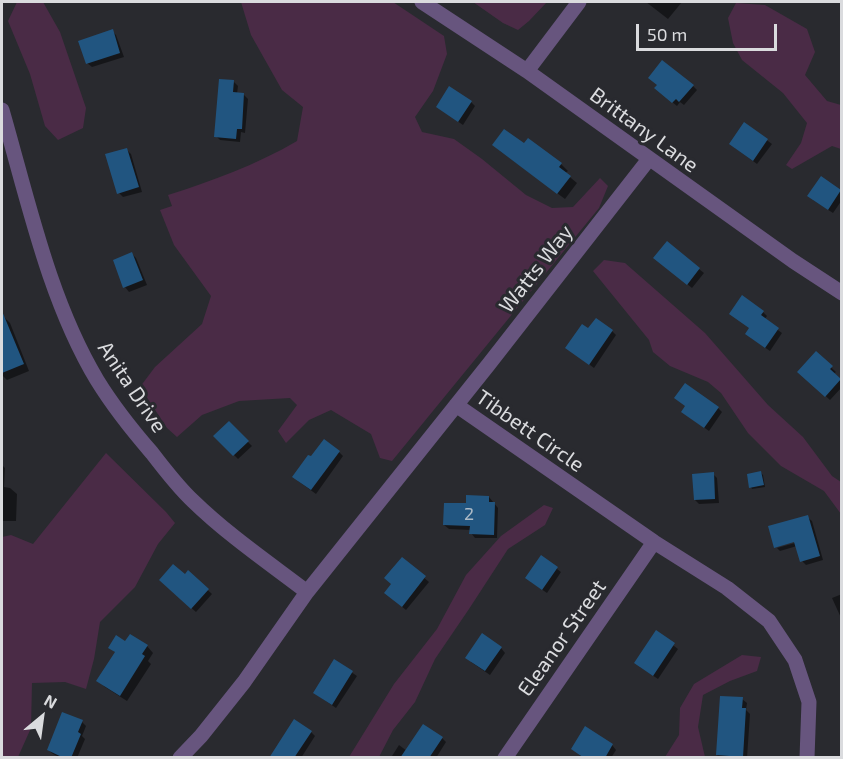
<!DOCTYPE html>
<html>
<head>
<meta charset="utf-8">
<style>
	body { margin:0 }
	#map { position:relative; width:843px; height:759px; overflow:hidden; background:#292a2f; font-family:"Exo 2",sans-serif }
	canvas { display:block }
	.frame { position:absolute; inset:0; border:3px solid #dadbde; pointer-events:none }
	.north { position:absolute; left:12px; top:687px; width:60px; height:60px; -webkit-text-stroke:4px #292a2f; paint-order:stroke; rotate:29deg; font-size:16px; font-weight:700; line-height:24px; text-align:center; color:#dadbde }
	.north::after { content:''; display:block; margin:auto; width:21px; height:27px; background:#dadbde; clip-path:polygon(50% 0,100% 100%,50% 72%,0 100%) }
	.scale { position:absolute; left:636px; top:24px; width:141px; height:27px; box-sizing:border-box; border:3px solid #dadbde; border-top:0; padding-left:8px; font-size:18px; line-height:21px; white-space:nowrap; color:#dadbde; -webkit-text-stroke:4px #292a2f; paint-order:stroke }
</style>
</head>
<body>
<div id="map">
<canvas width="843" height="759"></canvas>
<div class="frame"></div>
<div class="north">N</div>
<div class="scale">50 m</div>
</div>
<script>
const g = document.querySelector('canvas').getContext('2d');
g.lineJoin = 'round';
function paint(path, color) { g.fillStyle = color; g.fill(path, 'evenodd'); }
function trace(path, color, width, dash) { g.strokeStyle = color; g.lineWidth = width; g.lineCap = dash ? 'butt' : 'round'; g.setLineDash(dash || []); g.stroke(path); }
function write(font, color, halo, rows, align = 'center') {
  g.font = font + ' "Exo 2",sans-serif'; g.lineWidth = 6; g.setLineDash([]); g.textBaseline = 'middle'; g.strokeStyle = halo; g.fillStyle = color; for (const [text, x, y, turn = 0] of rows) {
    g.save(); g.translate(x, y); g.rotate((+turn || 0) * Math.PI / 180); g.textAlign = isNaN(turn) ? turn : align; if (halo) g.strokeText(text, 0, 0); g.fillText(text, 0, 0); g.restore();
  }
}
paint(new Path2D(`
	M17,2H43L60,32L86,108L83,128L58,140L45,126L30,74L8,21Z
	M241,2H393L444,36L447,54L433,91L415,117L422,132L454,139L482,159L526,195L552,208L573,207L600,178L608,186L599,208L392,461L380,458L371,434L331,410L309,420L286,443L278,431L297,405L290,398L239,401L202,415L177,437L167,428L140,387L155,367L202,324L211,296L174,245L160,210L172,206L168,195C212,181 256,165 297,141L303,107L282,90L251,35Z
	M473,2H547L529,21L518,30L503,23Z
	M736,3L765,5L807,29L815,52L805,75L827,101L841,105V149L832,146L792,169L786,165L801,143L807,123L783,93L742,60L733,43L728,18Z
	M604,260L625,263L705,333L768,405L803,437L832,476L841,482V514L824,491L781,466L748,433L721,393L708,382L670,366L653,352L649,340L593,271Z
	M106,453L166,512L175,523L158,544L135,587L100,622L94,659L86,689L65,682L32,683L31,728L18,757H2V537L11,535L33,544Z
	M544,505L553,508L545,525L508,549L469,609L435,659L415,702L393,730L379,757H349L394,684L437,629L466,575L501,536Z
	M742,655L761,657L757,671L730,681L703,695L698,727L705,757H665L679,735L680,708L694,684Z`), '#4a2b46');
paint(new Path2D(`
	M646,2H682L668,19Z
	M112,31L116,35L124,57L92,67L87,63Z
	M234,82L238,86L237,94L244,95L248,99L245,133L241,132L240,142L220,140L216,136Z
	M693,86L697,90L684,105L680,102L677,106L660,92Z
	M471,102L475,106L463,125L437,107Z
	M745,124L772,144L757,164L735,148Z
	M494,145H524L561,164L568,171L565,173L577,183L565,199L500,151Z
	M126,149L131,154L142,192L123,197L119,193Z
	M821,178L842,193V200L833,213L813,200Z
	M132,254L136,258L147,285L129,292L125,287L115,261Z
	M660,262L699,269L704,273L692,288Z
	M763,312L767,316L764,320L782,333L770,351L751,338L750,329Z
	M3,316L10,323L29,371L7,380L2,375V317Z
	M589,330L612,331L616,335L594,368L567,348Z
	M816,353L836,372L833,374L842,382V387L830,400L799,372Z
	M718,408L722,412L709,431L688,416Z
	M229,423L252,446L238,459L215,436Z
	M339,452L343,456L316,494L298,481Z
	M2,465L5,468L4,487L10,488L17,494L16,521H2Z
	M761,473L763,475L765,487L752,489L751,487Z
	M713,474L717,478L719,503L699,504L695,500Z
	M489,497L498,508L497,538H475L471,533V530L449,529L444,525L467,505Z
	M807,517L812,521L823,560L806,565L802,561L797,546L780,551L777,548L802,541L801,538L776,545V547L770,527Z
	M541,557L561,572L547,593L531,582Z
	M402,559L429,582L406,610L390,597L392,584Z
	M188,572L212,594L196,612L165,585L185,576Z
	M842,594V620L832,598Z
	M656,632L678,649L658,679L640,667Z
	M147,646L153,653L148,661L151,664L127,701L105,687L98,681L116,653L110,647Z
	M501,648L505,653L490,675L471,662Z
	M335,661L357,676L336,708L314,693Z
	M742,699L747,703L746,710L750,714L747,758H720L717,755Z
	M82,722L86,726L82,736L85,739L77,758H61L53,754L48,750Z
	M311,732L315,736L301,758H271Z
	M442,738L446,742L436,758H394L392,756L399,745L407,751Z
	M612,745L616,750L611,758H579L580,755Z`), '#0007');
paint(new Path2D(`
	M113,29L120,53L86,64L78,41Z
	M662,60L694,85L679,102L676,99L672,103L654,88L657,85L648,78Z
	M219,79L234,80L233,92L244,93L242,129H237L236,139L214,137Z
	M449,86L472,101L458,122L436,107Z
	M744,122L768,139L753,161L729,144Z
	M504,129L524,143L528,138L562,163L559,167L571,176L557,194L492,145Z
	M127,148L139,187L117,194L105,154Z
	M821,176L841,190L828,210L807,196Z
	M667,241L700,268L687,285L653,258Z
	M132,252L143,280L123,288L113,260Z
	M742,295L764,311L761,315L779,328L765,348L745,334L749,328L729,314Z
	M2,311L24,364L2,373Z
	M596,318L613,330L589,365L565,348L582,324L588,328Z
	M816,351L833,366L830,369L841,379L825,397L797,372Z
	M685,383L719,407L704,428L681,412L685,406L674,398Z
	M229,421L249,441L233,456L213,436Z
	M324,439L340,451L311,490L292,477L308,455L311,456Z
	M761,471L764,485L749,488L747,474Z
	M714,472L715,499L694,500L692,474Z
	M466,495L489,496V502H495L494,535L469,534L470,526L443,525L444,503H466Z
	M808,515L820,556L800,562L794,542L774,548L768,526Z
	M541,555L558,567L542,590L525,578Z
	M402,557L426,576L402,607L384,593L391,584L384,578Z
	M173,564L185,574L188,570L209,589L191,609L159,580Z
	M656,630L675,643L653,676L634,663Z
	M482,633L502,647L485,671L465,658Z
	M130,634L148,645L142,654L145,656L120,696L96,681L115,652L108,648L116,635L125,641Z
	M334,659L353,671L332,705L313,693Z
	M720,696L743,697L742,708H746L743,757L716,755Z
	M62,712L83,720L78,732L81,734L71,758H64L47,750Z
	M294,719L312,731L294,758H269Z
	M423,724L443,737L429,758H400Z
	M585,726L613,744L605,758H584L571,749Z`), '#215580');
trace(new Path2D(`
	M422,2L527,71L793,261L842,293
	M527,71L579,2
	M2,110C28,200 49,300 97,380C113,406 132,430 152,453C165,470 178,487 193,501C228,535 269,563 307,592
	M456,405L654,542L727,588L769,621L795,660L809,702L807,758
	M180,758L201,736L244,682L307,592L489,364L649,159
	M505,758L654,542`), '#67557e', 15);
write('18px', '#acbac6', null, [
	["2",469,514]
]);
write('21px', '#dadbde', '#292a2f', [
	["Brittany Lane",644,130,36],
	["Watts Way",536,269,-52],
	["Anita Drive",132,387,56],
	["Tibbett Circle",530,431,35],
	["Eleanor Street",562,638,-55]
]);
</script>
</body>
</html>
